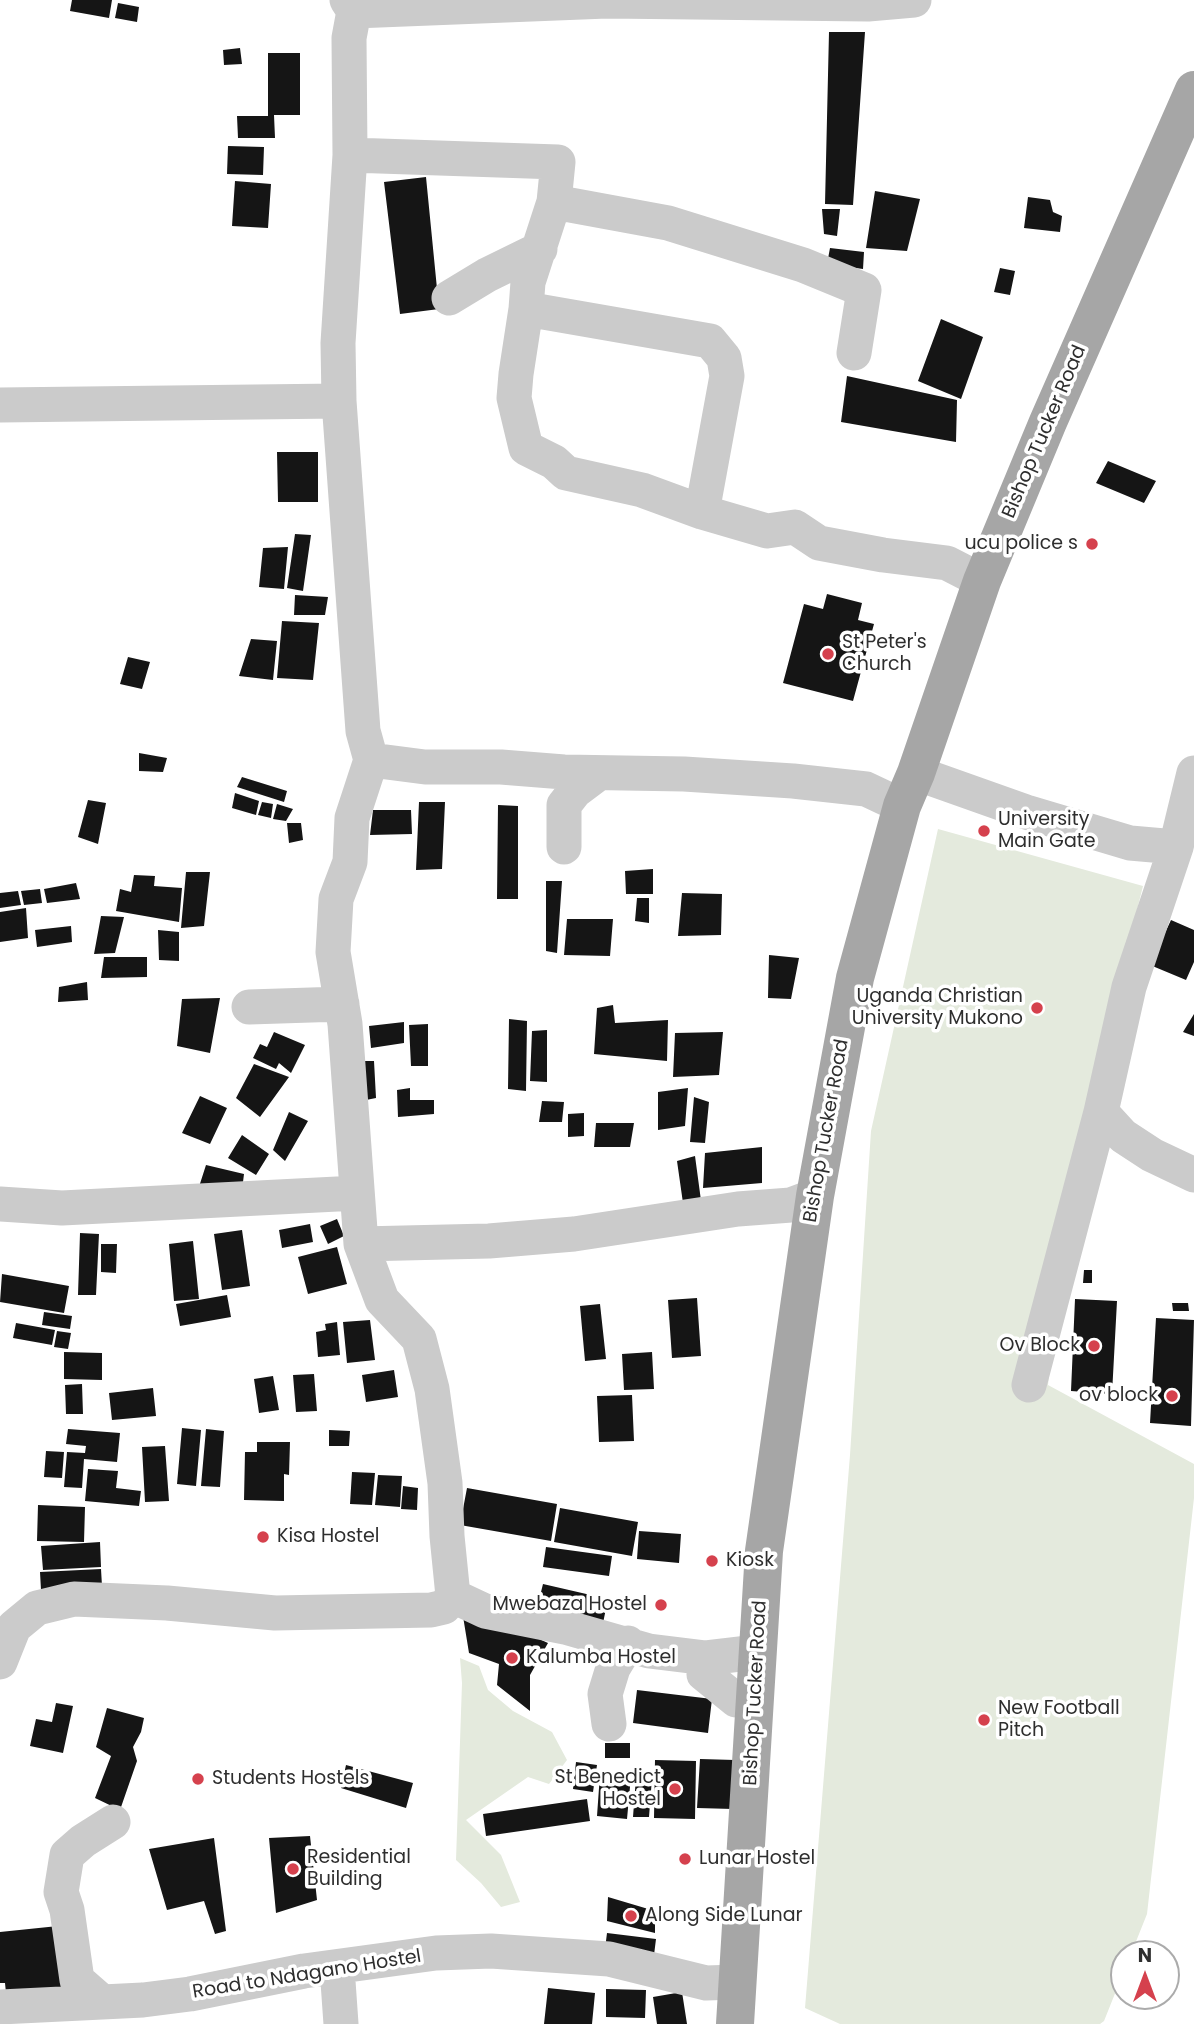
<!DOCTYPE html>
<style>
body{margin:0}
#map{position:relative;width:1194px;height:2024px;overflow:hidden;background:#fff;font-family:Poppins,sans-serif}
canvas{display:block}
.north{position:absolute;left:1110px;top:1940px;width:70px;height:70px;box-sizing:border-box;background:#fff;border:2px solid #ababab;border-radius:50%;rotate:0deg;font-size:19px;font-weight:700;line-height:28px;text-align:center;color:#2e2e2e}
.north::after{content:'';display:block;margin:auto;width:24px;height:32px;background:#d5414d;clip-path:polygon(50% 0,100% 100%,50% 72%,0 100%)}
</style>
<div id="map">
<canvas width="1194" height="2024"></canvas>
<div class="north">N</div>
</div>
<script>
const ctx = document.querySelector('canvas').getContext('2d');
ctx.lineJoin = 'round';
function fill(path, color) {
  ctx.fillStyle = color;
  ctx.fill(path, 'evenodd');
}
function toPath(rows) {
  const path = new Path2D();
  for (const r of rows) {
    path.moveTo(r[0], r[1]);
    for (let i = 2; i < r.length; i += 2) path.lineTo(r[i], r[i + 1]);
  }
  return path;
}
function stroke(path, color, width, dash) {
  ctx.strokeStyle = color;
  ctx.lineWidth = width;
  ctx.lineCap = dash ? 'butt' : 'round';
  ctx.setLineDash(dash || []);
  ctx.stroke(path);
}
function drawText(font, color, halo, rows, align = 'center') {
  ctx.font = font + ' Poppins,sans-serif';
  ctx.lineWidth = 7;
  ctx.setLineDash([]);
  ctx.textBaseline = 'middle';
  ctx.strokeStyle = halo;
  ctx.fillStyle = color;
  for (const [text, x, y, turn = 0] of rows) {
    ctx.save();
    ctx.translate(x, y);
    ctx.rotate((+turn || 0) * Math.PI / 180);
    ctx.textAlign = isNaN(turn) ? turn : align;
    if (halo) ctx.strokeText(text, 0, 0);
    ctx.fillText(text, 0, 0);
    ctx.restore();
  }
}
const green = toPath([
 [938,829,1143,886,1068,1185,1048,1385,1194,1464,1194,1498,1147,1914,1131,1954,1124,1954,1124,1971,1104,2021,1100,2024,840,2024,805,2008,850,1455,871,1131],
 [460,1658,479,1666,488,1690,513,1711,552,1732,567,1760,549,1784,528,1777,466,1820,501,1855,520,1902,501,1907,481,1883,456,1860,462,1683]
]);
const building = toPath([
 [72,0,112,0,109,18,70,11],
 [118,3,139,7,137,22,115,18],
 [829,32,865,32,853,205,825,204],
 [240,48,242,64,224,65,223,50],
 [268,53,300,53,300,115,274,115,275,138,238,138,237,116,268,116],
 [228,146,264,147,263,175,227,174],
 [426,177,439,309,400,314,384,182],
 [235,181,271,184,268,228,232,226],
 [875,191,920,199,907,251,866,248],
 [1028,197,1050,200,1053,212,1062,216,1060,232,1024,228],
 [822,209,840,209,837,236,824,234],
 [830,248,864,252,863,269,827,264],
 [1000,268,1015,271,1010,295,994,292],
 [941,319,983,337,961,399,918,381],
 [847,376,957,400,956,442,841,422],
 [277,452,318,452,318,502,278,502],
 [1108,461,1156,481,1144,503,1096,483],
 [295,534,311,535,303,591,287,588],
 [288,547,284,589,259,587,263,548],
 [827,594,862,603,858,620,874,624,853,701,783,683,804,604,823,609],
 [295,595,328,597,325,615,294,615],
 [282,621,319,623,313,680,277,678],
 [251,639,277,641,273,680,239,676],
 [128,657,150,662,142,689,120,684],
 [139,753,167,758,163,772,139,771],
 [242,777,287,791,284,802,237,787],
 [235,793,259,801,256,815,232,808],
 [88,800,106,803,98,844,78,837],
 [262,802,273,804,271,818,258,815],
 [419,802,445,802,442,869,416,870],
 [277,804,293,809,286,821,273,819],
 [498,805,518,806,518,899,497,899],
 [373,810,411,810,412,834,370,835],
 [287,823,301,823,303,840,289,843],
 [653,869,653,894,626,894,625,871],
 [186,872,210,872,204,926,181,928],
 [134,875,155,876,154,886,182,888,179,922,116,911,120,889,131,892],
 [546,881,562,881,557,953,546,951],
 [76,883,80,899,47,903,44,889],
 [40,889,42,903,24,905,21,891],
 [18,891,21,905,0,908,0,893],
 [682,893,722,894,721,935,678,936],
 [637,898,649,898,649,923,635,921],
 [26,908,28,938,0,942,0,912],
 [101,916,124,917,115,953,94,954],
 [567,919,613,919,610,956,564,955],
 [1171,920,1194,930,1194,962,1186,980,1150,965],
 [71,926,72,942,37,947,35,930],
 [158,930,179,932,179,961,159,960],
 [769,955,799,958,791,999,768,998],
 [104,957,147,957,147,977,101,978],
 [87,982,88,1000,58,1002,59,987],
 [220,998,210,1053,177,1046,182,999],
 [613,1005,615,1023,668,1020,667,1061,594,1054,597,1008],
 [1194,1014,1194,1036,1183,1032],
 [509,1019,527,1021,526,1091,508,1089],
 [404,1022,404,1043,371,1048,369,1026],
 [428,1024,428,1066,411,1066,409,1025],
 [547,1030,547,1082,530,1081,532,1031],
 [274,1032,305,1045,291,1073,279,1063,276,1069,253,1058,260,1044,267,1047],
 [723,1032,719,1075,673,1077,675,1033],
 [357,1061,374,1061,376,1098,361,1101],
 [254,1064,289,1077,260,1117,236,1098],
 [410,1088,410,1100,434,1100,434,1114,398,1117,397,1090],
 [688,1088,685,1126,658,1130,658,1092],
 [200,1096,227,1108,210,1144,182,1133],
 [694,1097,709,1102,705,1143,690,1142],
 [542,1101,564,1102,562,1122,539,1122],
 [289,1112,308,1121,285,1161,273,1150],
 [584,1113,584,1136,568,1137,568,1114],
 [596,1123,634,1123,630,1147,594,1147],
 [242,1135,269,1154,256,1175,228,1158],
 [762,1147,762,1183,703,1188,705,1153],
 [695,1156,702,1208,684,1210,677,1161],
 [206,1165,244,1174,241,1198,197,1193],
 [337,1219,344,1236,328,1244,320,1226],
 [310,1224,313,1242,282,1248,279,1230],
 [242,1230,250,1286,222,1290,214,1234],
 [80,1233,99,1234,96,1295,78,1295],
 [193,1241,199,1299,174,1301,169,1244],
 [101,1244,117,1244,116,1273,101,1272],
 [337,1247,347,1284,308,1294,298,1257],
 [1084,1270,1092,1270,1092,1283,1083,1283],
 [2,1274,69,1286,64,1313,0,1302],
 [227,1295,231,1317,180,1326,176,1304],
 [697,1298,701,1356,672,1358,668,1300],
 [1075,1299,1117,1301,1112,1394,1071,1391],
 [1172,1303,1188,1303,1189,1311,1173,1311],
 [600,1304,606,1359,585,1361,580,1306],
 [44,1312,72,1316,70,1329,42,1325],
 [1156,1318,1194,1320,1191,1426,1150,1423],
 [370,1320,375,1360,347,1363,343,1322],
 [337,1322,340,1355,318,1357,316,1332,326,1330,325,1324],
 [16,1323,55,1330,52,1345,13,1338],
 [57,1331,71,1333,68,1349,54,1347],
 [64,1352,102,1353,102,1380,64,1379],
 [652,1352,654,1389,624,1390,622,1354],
 [394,1370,398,1397,366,1402,362,1375],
 [314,1374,317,1411,296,1412,293,1375],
 [273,1376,279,1410,259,1413,254,1379],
 [82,1384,83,1414,66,1414,65,1385],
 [153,1388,156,1416,112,1420,109,1393],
 [632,1395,634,1441,599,1442,597,1396],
 [182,1428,201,1430,196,1486,177,1484],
 [68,1429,120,1433,117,1462,84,1459,82,1488,64,1487,67,1452,85,1453,86,1446,66,1444],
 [206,1429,224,1431,220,1487,201,1486],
 [329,1430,350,1431,349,1446,329,1446],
 [257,1442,290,1442,289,1475,284,1474,284,1501,244,1500,245,1452,257,1452],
 [165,1446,169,1501,145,1502,142,1447],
 [46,1451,64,1452,62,1478,44,1477],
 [88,1469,118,1471,116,1488,141,1491,139,1506,85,1501],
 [352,1472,375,1473,372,1505,350,1504],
 [378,1475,402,1476,400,1507,375,1505],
 [403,1486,418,1488,417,1510,401,1509],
 [467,1488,557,1504,551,1541,460,1525],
 [38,1505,85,1507,84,1542,37,1541],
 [560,1508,638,1522,632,1556,554,1542],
 [639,1531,681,1534,679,1563,637,1559],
 [100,1542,101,1567,43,1570,41,1546],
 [546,1547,612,1556,609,1576,543,1567],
 [101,1569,102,1586,41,1590,40,1572],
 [543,1584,608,1599,603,1623,537,1608],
 [461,1604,548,1643,530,1675,530,1711,497,1685,499,1664,469,1653],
 [637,1690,712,1699,708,1733,633,1723],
 [56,1703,73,1706,63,1753,30,1746,36,1719,52,1722],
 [107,1708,144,1718,141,1732,133,1747,137,1761,120,1810,95,1798,111,1756,96,1747],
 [605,1743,630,1743,630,1758,605,1758],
 [700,1759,735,1760,733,1809,697,1808],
 [655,1760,696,1761,695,1819,654,1818],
 [576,1762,597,1765,593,1792,573,1789],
 [346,1765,413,1783,406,1808,341,1788],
 [600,1774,631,1776,627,1819,597,1816],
 [636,1777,652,1778,649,1817,633,1817],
 [587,1799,590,1821,486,1836,483,1814],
 [310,1836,317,1900,276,1913,269,1838],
 [214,1838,226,1931,215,1934,204,1901,167,1910,149,1849],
 [608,1897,655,1911,655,1933,607,1921],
 [58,1926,69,1987,6,1993,5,1983,0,1983,0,1932],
 [607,1933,656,1939,654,1955,605,1949],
 [548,1988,595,1993,592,2024,544,2024],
 [606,1989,646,1990,645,2018,606,2017],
 [682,1992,687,2024,657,2024,653,1997]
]);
const minor = toPath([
 [347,0,354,11,607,1,868,4,914,0],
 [354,11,349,38,350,155,338,343,339,401,363,731,371,760],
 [350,155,558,162,554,202,528,282,526,309,516,374,514,398,526,448,554,462,566,473,642,490,702,512,767,531,795,527,819,543,883,555,947,563,982,581],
 [554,202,668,223,803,265,864,290,854,353],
 [449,298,487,275,540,249],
 [526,309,710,341,724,358,727,376,702,512],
 [0,405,339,401],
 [916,773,1026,812,1130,843,1176,847],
 [1194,773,1176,847,1129,987,1101,1112,1123,1136,1152,1155,1194,1175],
 [564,847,564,805,575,791,599,773],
 [249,1007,342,1004],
 [0,1204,62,1208,357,1193],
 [361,1244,489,1241,574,1234,738,1209,791,1205,815,1196],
 [1029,1385,1101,1112],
 [757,1652,706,1658,649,1651,565,1627,485,1611,453,1596,447,1536,445,1483,432,1389,419,1339,382,1300,361,1244,345,1024,333,952,336,899,350,862,352,818,371,760,425,767,501,767,564,772,684,774,793,781,866,789,902,806],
 [706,1658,704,1674,736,1700],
 [0,1662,14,1627,37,1608,74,1599,167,1603,275,1613,431,1610,444,1607,453,1596],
 [609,1724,605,1694,613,1668,628,1643],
 [337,1967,341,2024],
 [101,2001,77,1980,67,1910,61,1892,67,1855,83,1841,113,1822],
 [0,2007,143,2000,190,1994,304,1971,436,1953,491,1951,609,1959,706,1983,737,1982]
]);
const major = toPath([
 [735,2024,764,1551,815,1196,855,978,902,806,916,773,982,581,1048,422,1194,90]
]);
const markers = [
 [1092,544,7,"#d5414d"],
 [828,654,7,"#d5414d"],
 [984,831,7,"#d5414d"],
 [1037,1008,7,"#d5414d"],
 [1094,1346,7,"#d5414d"],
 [1172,1396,7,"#d5414d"],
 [263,1537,7,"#d5414d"],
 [712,1561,7,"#d5414d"],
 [661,1605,7,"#d5414d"],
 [512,1658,7,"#d5414d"],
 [984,1720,7,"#d5414d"],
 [198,1779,7,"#d5414d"],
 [675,1789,7,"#d5414d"],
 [685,1859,7,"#d5414d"],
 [293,1869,7,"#d5414d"],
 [631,1916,7,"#d5414d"]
];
const streetNames = [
 ["Bishop Tucker Road",1045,432,-67],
 ["Bishop Tucker Road",827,1131,-80],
 ["Bishop Tucker Road",756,1693,-87],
 ["Road to Ndagano Hostel",307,1975,-9]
];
const poiNames = [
 ["ucu police s",1078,544,"right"],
 ["St Peter's",842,643],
 ["Church",842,665],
 ["University",998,820],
 ["Main Gate",998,842],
 ["Uganda Christian",1023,997,"right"],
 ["University Mukono",1023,1019,"right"],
 ["Ov Block",1080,1346,"right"],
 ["ov block",1158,1396,"right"],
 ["Kisa Hostel",277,1537],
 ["Kiosk",726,1561],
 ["Mwebaza Hostel",647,1605,"right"],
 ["Kalumba Hostel",526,1658],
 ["New Football",998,1709],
 ["Pitch",998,1731],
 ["St Benedict",661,1778,"right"],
 ["Hostel",661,1800,"right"],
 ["Students Hostels",212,1779],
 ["Residential",307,1858],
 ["Building",307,1880],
 ["Lunar Hostel",699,1859],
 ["Along Side Lunar",645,1916]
];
fill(green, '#e4eadd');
fill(building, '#151515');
stroke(minor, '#cbcbcb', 35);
stroke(major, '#a6a6a6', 38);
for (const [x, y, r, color] of markers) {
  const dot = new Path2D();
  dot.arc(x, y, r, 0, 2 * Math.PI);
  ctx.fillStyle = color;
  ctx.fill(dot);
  stroke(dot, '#fff', 2.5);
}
drawText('19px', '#2e2e2e', '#fff', streetNames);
drawText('19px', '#2e2e2e', '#fff', poiNames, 'left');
</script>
